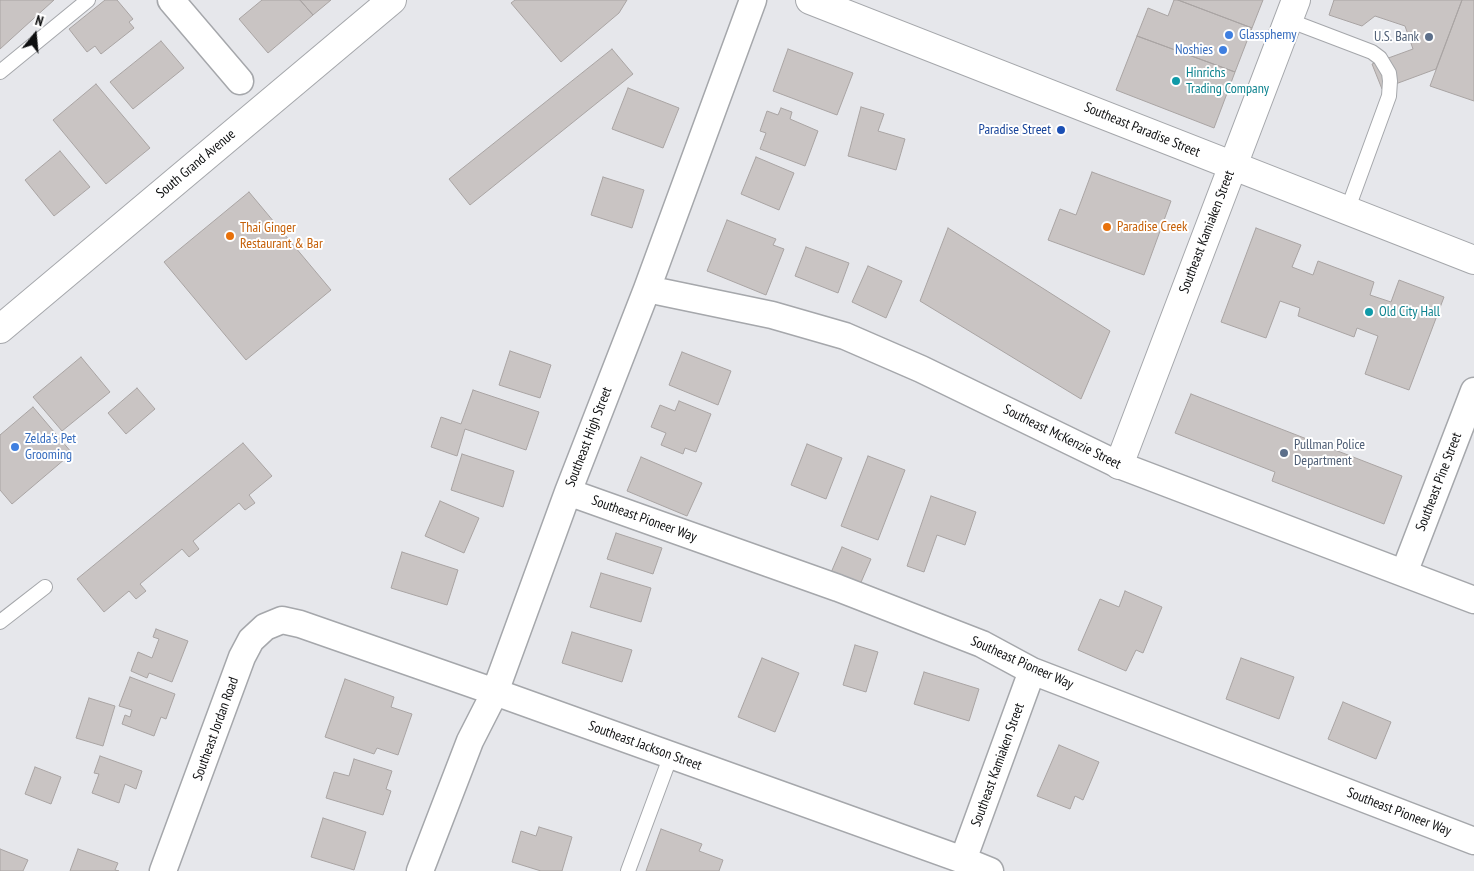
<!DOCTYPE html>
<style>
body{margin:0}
#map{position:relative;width:1474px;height:871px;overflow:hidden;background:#e6e7eb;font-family:"PT Sans Narrow",sans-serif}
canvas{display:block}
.north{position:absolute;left:10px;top:10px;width:50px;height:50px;-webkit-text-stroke:4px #fff;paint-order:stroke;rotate:17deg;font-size:14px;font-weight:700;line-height:20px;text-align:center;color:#0e0f10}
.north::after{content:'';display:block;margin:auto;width:18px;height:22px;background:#0e0f10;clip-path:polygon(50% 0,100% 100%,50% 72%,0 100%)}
</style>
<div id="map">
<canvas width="1474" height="871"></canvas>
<div class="north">N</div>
</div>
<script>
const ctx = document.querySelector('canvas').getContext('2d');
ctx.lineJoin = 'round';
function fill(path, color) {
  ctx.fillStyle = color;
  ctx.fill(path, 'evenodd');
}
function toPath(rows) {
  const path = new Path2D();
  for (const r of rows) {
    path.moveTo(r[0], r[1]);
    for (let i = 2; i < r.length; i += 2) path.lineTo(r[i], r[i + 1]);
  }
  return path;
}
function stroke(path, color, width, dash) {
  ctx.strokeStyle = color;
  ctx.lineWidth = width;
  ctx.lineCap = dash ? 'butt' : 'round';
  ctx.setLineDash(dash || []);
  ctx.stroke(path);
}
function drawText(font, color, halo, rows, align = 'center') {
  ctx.font = font + ' "PT Sans Narrow",sans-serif';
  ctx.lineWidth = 4;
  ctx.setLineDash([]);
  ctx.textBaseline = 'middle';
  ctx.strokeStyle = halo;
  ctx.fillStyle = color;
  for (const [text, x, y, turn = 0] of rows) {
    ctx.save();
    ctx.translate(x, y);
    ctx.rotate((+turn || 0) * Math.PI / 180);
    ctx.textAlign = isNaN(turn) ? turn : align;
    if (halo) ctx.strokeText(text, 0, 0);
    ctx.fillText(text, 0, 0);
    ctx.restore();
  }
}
const building = toPath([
 [0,0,54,0,0,49,0,0],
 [105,0,117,0,133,19,129,22,134,28,101,54,95,46,87,52,69,29,105,0],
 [262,0,300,0,313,15,268,53,239,19,262,0],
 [300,0,331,0,313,15,300,0],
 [515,0,627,0,619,13,561,62,511,3,515,0],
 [1174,0,1178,0,1252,28,1235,72,1137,36,1148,8,1168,16,1174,0],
 [1178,0,1263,0,1252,28,1178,0],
 [1334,0,1462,0,1436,69,1382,89,1372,64,1413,49,1405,26,1375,16,1362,26,1329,15,1334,0],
 [1462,0,1474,0,1474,101,1430,86,1462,0],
 [1137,36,1235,72,1214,128,1116,90,1137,36],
 [161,41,184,68,133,109,110,82,161,41],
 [612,49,633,74,470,205,449,179,612,49],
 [788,49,853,73,837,115,773,91,788,49],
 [96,84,150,148,106,184,53,120,96,84],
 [628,88,679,108,663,148,612,129,628,88],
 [861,107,884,114,878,131,905,139,896,170,848,156,861,107],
 [781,108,792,112,790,119,818,131,805,166,760,149,766,133,760,131,767,111,778,115,781,108],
 [60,151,90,187,54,216,25,180,60,151],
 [756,157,794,173,779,210,741,194,756,157],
 [1092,172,1171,201,1144,275,1048,240,1060,209,1076,215,1092,172],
 [603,177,644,190,632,228,591,215,603,177],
 [249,192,331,290,246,360,164,262,249,192],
 [727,220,776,239,773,245,784,249,766,295,707,271,727,220],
 [948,228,1110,331,1081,399,920,301,948,228],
 [1256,228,1301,245,1292,267,1313,275,1318,261,1374,282,1370,295,1391,302,1399,280,1444,297,1409,390,1365,374,1378,336,1357,328,1354,337,1298,316,1300,308,1280,301,1266,338,1221,322,1256,228],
 [806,247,849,263,838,293,795,276,806,247],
 [868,266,902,281,886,318,852,302,868,266],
 [510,351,551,365,540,398,499,385,510,351],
 [682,352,731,371,718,405,669,385,682,352],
 [81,357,110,392,62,431,33,397,81,357],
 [137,388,155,409,126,434,108,413,137,388],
 [473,390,539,412,526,450,465,429,457,456,431,447,441,417,461,424,473,390],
 [1191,394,1402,476,1384,524,1272,481,1275,472,1175,433,1191,394],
 [679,401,711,414,696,452,685,448,683,454,661,445,666,433,651,427,660,405,675,411,679,401],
 [33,407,72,453,12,504,0,490,0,435,33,407],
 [243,443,272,476,249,495,255,503,245,510,239,503,193,541,199,549,189,557,182,549,140,584,146,591,136,599,129,591,104,612,77,579,243,443],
 [807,444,842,458,826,499,791,485,807,444],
 [462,454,514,471,503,507,451,490,462,454],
 [868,456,905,470,878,540,841,526,868,456],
 [641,457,702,483,687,516,627,491,641,457],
 [931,496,976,512,965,545,937,535,924,572,907,566,931,496],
 [440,501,479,518,464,553,425,536,440,501],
 [616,533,662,548,653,574,607,559,616,533],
 [842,547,871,559,859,587,830,575,842,547],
 [402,552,458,570,447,605,391,588,402,552],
 [601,573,651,588,641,622,590,607,601,573],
 [1125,591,1162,607,1143,653,1136,650,1126,671,1078,650,1100,599,1119,607,1125,591],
 [156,629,188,641,172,682,149,673,147,678,131,671,138,652,152,658,159,639,153,637,156,629],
 [572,632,632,650,622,682,562,663,572,632],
 [855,645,878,652,866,692,843,685,855,645],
 [762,658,799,673,775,732,738,717,762,658],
 [1241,658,1294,677,1279,719,1226,699,1241,658],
 [924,672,979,689,969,721,914,704,924,672],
 [130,677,175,694,166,719,161,717,154,736,122,724,125,715,130,717,132,710,119,706,130,677],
 [345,679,394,697,391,707,412,714,398,755,377,748,374,754,325,737,345,679],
 [89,698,115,706,103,746,76,738,89,698],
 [1343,702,1391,722,1376,759,1328,739,1343,702],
 [1059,745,1099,762,1083,800,1075,796,1070,809,1037,796,1059,745],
 [100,756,142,771,136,789,125,784,119,803,92,793,99,774,94,773,100,756],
 [354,759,392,771,386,789,391,791,383,815,326,798,334,772,349,776,354,759],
 [35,767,61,777,51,804,25,794,35,767],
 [323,818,366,832,354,870,311,857,323,818],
 [539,827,572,837,562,871,541,871,512,862,521,831,536,836,539,827],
 [661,829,702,844,699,851,723,860,719,871,646,871,661,829],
 [0,849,28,860,23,871,0,871,0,849],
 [78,849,118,863,115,870,119,871,70,871,78,849]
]);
const service = toPath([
 [1288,20,1372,52,1380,58,1389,73,1390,81,1389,96,1347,211],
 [0,72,88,0],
 [0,622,45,587],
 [628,871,671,755]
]);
const minor = toPath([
 [171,0,240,81],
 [647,289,772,315,845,336,921,369,1119,465,1474,600],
 [568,492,838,588,982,644,1032,671,1474,841],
 [1404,573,1474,391],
 [963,860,1032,671],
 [163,871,242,657,251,640,265,627,282,620,300,624,495,692,963,860,990,871],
 [420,871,470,741,495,692,568,492,647,289,753,0]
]);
const tertiary = toPath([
 [1119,465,1296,0]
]);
const primary = toPath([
 [810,0,1474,260],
 [0,329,392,0]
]);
const markers = [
 [1229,35,5,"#3f7fe0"],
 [1429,37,5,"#5c6f8a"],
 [1223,50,5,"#3f7fe0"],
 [1176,81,5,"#0f9aa8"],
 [1061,130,5,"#1a4fb4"],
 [1107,227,5,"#e8710a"],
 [230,236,5,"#e8710a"],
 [1369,312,5,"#0f9aa8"],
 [15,447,5,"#3f7fe0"],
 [1284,453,5,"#5c6f8a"]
];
const shopNames = [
 ["Glassphemy",1239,35],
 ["Noshies",1213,50,"right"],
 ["Zelda's Pet",25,439],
 ["Grooming",25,455]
];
const serviceNames = [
 ["U.S. Bank",1419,37],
 ["Pullman Police",1294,445,"left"],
 ["Department",1294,461,"left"]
];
const cultureNames = [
 ["Hinrichs",1186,73],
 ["Trading Company",1186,89],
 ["Old City Hall",1379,312]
];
const transitNames = [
 ["Paradise Street",1051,130]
];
const streetNames = [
 ["Southeast Paradise Street",1142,130,22],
 ["South Grand Avenue",196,164,-40],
 ["Southeast Kamiaken Street",1207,232,-69],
 ["Southeast High Street",589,437,-69],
 ["Southeast McKenzie Street",1062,437,26],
 ["Southeast Pine Street",1439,482,-69],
 ["Southeast Pioneer Way",644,519,20],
 ["Southeast Pioneer Way",1022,663,24],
 ["Southeast Jordan Road",216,729,-70],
 ["Southeast Jackson Street",645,746,20],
 ["Southeast Kamiaken Street",998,765,-70],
 ["Southeast Pioneer Way",1399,812,21]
];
const foodNames = [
 ["Paradise Creek",1117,227],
 ["Thai Ginger",240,228],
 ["Restaurant & Bar",240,244]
];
fill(building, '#c9c4c3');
stroke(building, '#a9a4a3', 1);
stroke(service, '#a5a7ab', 16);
stroke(minor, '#a5a7ab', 29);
stroke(tertiary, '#a5a7ab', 30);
stroke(primary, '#a5a7ab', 30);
stroke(service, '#fff', 14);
stroke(minor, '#fff', 26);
stroke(tertiary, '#fff', 28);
stroke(primary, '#fff', 28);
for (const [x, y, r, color] of markers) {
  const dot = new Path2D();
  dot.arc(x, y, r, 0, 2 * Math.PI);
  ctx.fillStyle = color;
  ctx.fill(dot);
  stroke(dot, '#fff', 2);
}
drawText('14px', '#366cbe', '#fff', shopNames, 'left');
drawText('14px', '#4e5e75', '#fff', serviceNames, 'right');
drawText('14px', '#0d838f', '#fff', cultureNames, 'left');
drawText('14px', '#164399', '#fff', transitNames, 'right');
drawText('14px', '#0e0f10', '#fff', streetNames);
drawText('14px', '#c56008', '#fff', foodNames, 'left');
</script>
